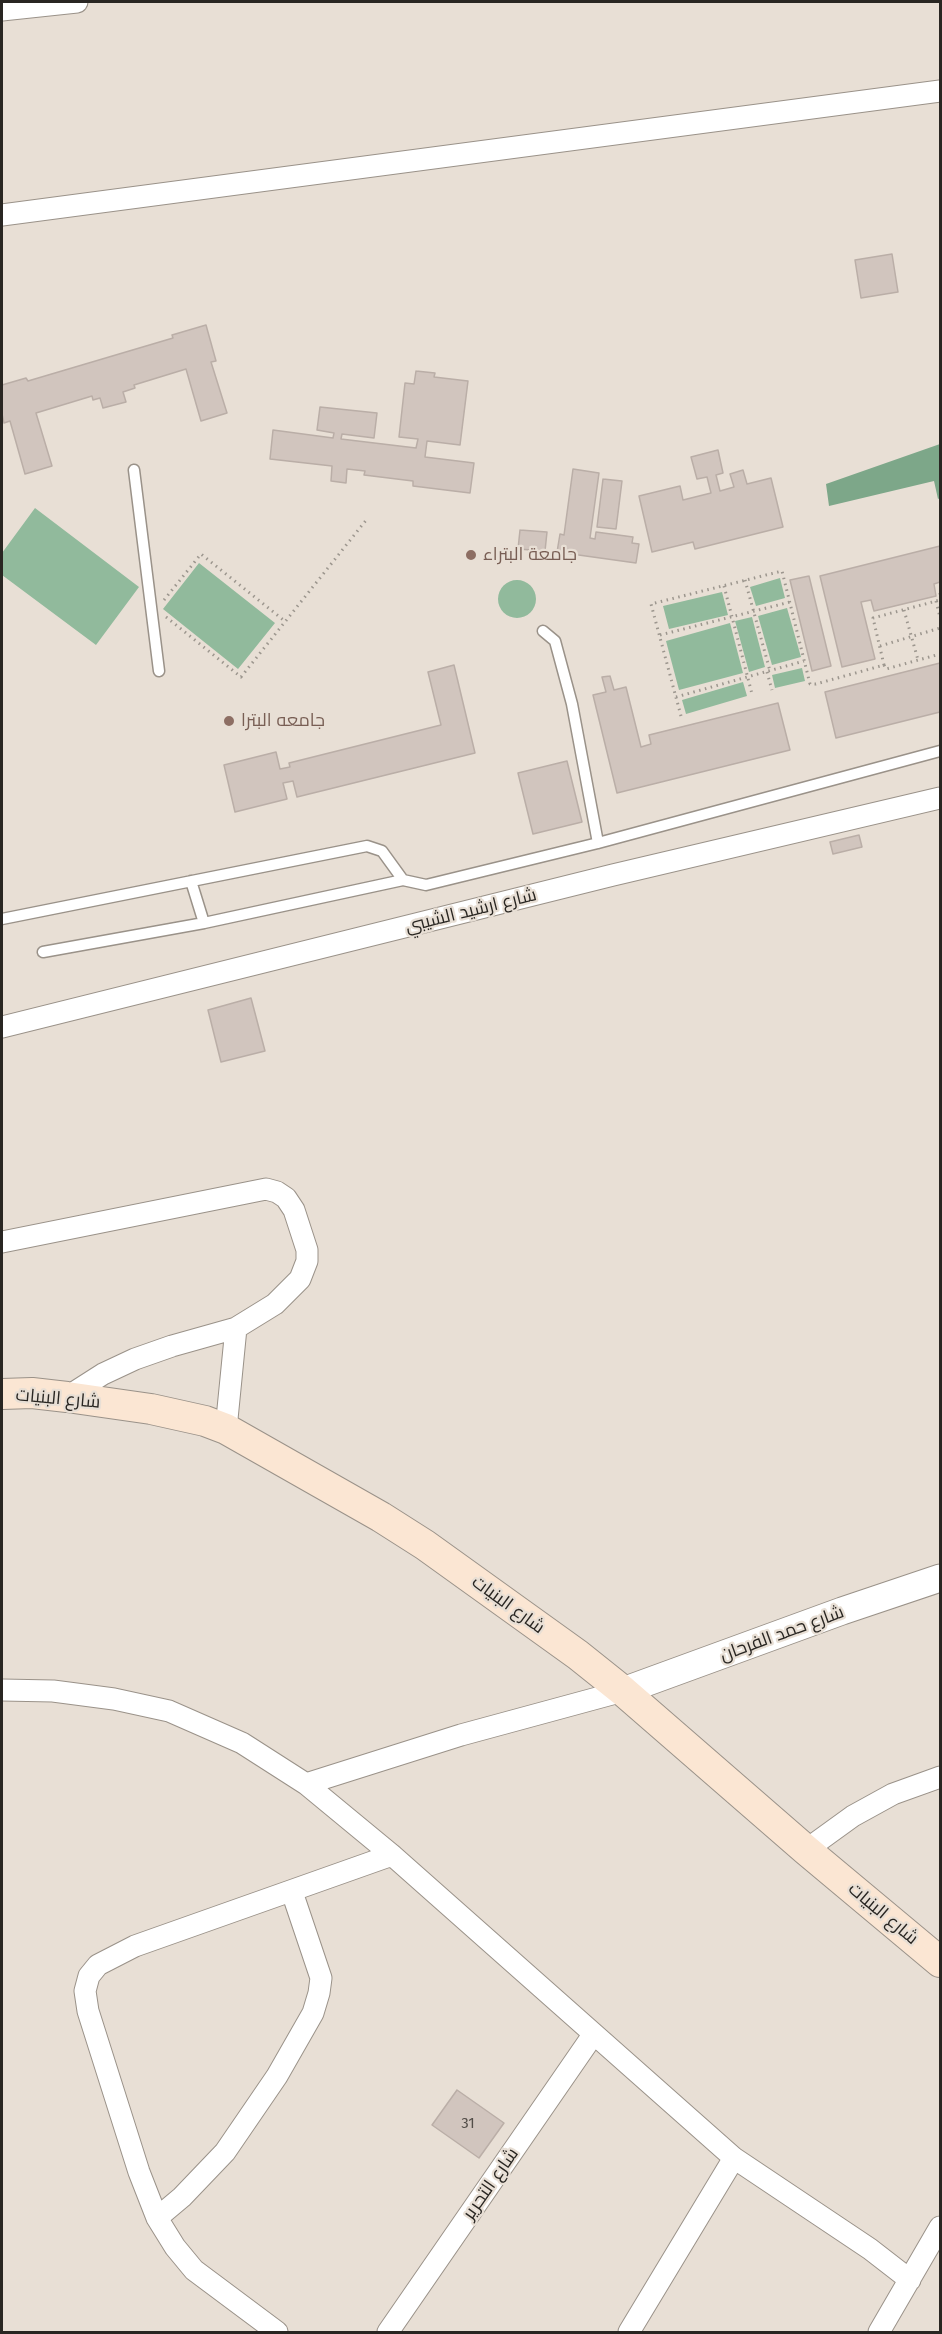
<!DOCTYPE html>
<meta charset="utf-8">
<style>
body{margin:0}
#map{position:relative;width:942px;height:2334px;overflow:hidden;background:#e8dfd5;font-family:"Fira Sans",sans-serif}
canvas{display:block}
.frame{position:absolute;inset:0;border:3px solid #292622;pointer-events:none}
</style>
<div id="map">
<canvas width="942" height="2334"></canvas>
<div class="frame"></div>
</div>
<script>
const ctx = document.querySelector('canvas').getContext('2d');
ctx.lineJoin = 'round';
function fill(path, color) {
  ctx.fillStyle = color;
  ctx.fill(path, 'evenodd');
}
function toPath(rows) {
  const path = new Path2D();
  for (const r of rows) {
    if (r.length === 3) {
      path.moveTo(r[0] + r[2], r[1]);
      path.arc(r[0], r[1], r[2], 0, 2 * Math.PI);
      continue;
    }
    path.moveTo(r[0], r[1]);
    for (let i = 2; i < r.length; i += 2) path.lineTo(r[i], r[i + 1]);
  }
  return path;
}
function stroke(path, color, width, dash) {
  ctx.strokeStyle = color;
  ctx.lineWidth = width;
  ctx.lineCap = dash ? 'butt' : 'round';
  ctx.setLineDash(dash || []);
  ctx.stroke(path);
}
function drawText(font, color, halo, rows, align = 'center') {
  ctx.font = font + ' "Fira Sans",Cairo,sans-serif';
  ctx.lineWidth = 4.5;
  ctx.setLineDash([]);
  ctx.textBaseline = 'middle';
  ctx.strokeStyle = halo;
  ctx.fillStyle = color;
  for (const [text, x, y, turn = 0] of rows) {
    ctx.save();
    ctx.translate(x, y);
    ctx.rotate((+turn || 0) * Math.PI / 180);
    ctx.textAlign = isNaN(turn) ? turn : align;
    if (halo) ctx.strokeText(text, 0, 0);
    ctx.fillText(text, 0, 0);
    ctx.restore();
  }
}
const green = toPath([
 [35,508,139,587,96,645,2,575,2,553],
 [199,563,275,623,238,669,163,609],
 [780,578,785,598,756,606,750,587],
 [517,599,19],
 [722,592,728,615,669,629,663,606],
 [787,608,801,657,772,665,758,616],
 [752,617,765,667,749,672,735,621],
 [730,623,743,673,679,690,666,641],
 [802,668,805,681,775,688,772,675],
 [743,682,747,696,686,714,682,700]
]);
const forest = toPath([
 [940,444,940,498,938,499,934,481,829,506,826,484]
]);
const building = toPath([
 [892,254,898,292,861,298,855,260,892,254],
 [206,325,216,361,211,362,227,413,201,421,186,369,134,385,135,388,123,392,126,402,103,408,100,398,93,400,92,396,36,413,52,466,25,474,10,421,4,423,2,414,2,385,26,378,28,381,173,338,172,335,206,325],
 [416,371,435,373,434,377,468,381,460,445,427,441,425,457,474,463,470,493,413,486,413,481,364,475,365,471,347,469,346,483,331,481,332,466,270,459,273,430,333,438,334,433,317,430,320,407,377,413,374,438,342,434,341,439,416,448,418,439,399,437,405,383,414,384,416,371],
 [718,450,723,473,716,475,720,491,734,487,730,474,743,470,747,484,771,478,783,527,695,549,693,542,652,552,639,496,680,486,683,500,711,493,707,477,697,479,691,457,718,450],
 [573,469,599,473,590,538,595,539,596,532,633,537,632,543,639,544,636,563,557,552,560,534,564,535,573,469],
 [603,479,622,481,616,529,597,527,603,479],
 [520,530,547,532,545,551,518,549,520,530],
 [940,546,940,582,934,584,936,596,874,611,871,600,861,602,875,659,842,667,820,576,940,546],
 [809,576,831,666,812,671,790,580,809,576],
 [940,663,940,712,836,738,825,692,940,663],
 [454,665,475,753,297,797,293,781,283,783,287,799,235,812,224,765,276,752,280,769,290,767,289,763,441,725,428,672,454,665],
 [610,676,614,690,626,687,641,747,651,744,649,735,778,703,790,750,617,793,593,695,606,692,602,677,610,676],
 [567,761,582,822,533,834,518,773,567,761],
 [859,835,862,847,833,854,830,842,859,835],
 [251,998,265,1051,221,1062,208,1010,251,998],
 [457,2090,504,2123,479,2158,432,2125,457,2090]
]);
const path = toPath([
 [745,580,770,671],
 [724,586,752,694],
 [940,593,940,595],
 [164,600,201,554,286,622],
 [936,601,940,617],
 [904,610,918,660],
 [166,617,241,677,367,519],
 [660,635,790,602],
 [880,646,940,628],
 [884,665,886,669,940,654],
 [767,672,772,690],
 [676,697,804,661],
 [681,716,651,604,782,571,810,684,816,684,884,665,873,618,940,600]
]);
const service = toPath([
 [134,470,159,671],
 [543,631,555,641,572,704,598,843],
 [191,881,204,923],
 [2,919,367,846,382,851,403,880,426,885,598,843,940,751],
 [43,952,204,923,403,880]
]);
const minor = toPath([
 [2,10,77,2],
 [2,215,940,91],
 [2,1027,613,875,940,798],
 [2,1242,266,1189,277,1192,286,1198,294,1210,307,1250,307,1261,300,1279,275,1304,236,1328,172,1346,135,1359,103,1374,67,1397],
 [226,1429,236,1328],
 [2,1690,53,1691,114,1699,169,1711,242,1743,306,1784,392,1855,734,2158,870,2249,910,2280],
 [306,1784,461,1735,623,1691],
 [806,1850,853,1816,893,1794,940,1777],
 [157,2218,182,2197,225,2152,277,2076,313,2013,319,1993,321,1978,292,1892],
 [277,2332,194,2270,175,2247,157,2218,139,2172,88,2011,85,1991,89,1976,98,1965,135,1946,392,1855],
 [388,2332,593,2035],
 [629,2332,734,2158],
 [879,2332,940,2227]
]);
const tertiary = toPath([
 [623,1691,842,1611,940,1578]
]);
const secondary = toPath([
 [2,1394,32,1393,67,1397,151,1409,205,1421,226,1429,381,1517,425,1545,578,1655,623,1691,806,1850,940,1962]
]);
const markers = [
 [471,555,6,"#8d6e63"],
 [229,721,6,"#8d6e63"]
];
const numberNames = [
 ["31",468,2124]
];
const educationNames = [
 ["جامعة البتراء",483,555],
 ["جامعه البترا",241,721]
];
const streetNames = [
 ["شارع ارشيد الشيبي",471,911,-14],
 ["شارع البنيات",58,1399,5],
 ["شارع البنيات",508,1605,36],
 ["شارع حمد الفرحان",782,1634,-20],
 ["شارع البنيات",883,1914,40],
 ["شارع التحرير",491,2184,-55]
];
fill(green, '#91ba9c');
fill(forest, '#7da789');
fill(building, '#d1c5be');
stroke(building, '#baaea7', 1.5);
stroke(service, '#9a9289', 13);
stroke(minor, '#9a9289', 23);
stroke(tertiary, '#9a9289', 29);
stroke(secondary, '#9a9289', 32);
stroke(path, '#9c968e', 3, [1.5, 4.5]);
stroke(service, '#fff', 10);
stroke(minor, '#fff', 21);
stroke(tertiary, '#fff', 27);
stroke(secondary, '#fbe6d3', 30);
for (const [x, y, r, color] of markers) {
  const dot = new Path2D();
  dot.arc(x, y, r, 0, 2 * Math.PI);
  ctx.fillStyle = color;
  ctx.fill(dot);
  stroke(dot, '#e8dfd5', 2);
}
drawText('15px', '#534e49', null, numberNames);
drawText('18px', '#785e54', '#e8dfd5', educationNames, 'left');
drawText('18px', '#292622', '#e8dfd5', streetNames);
</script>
